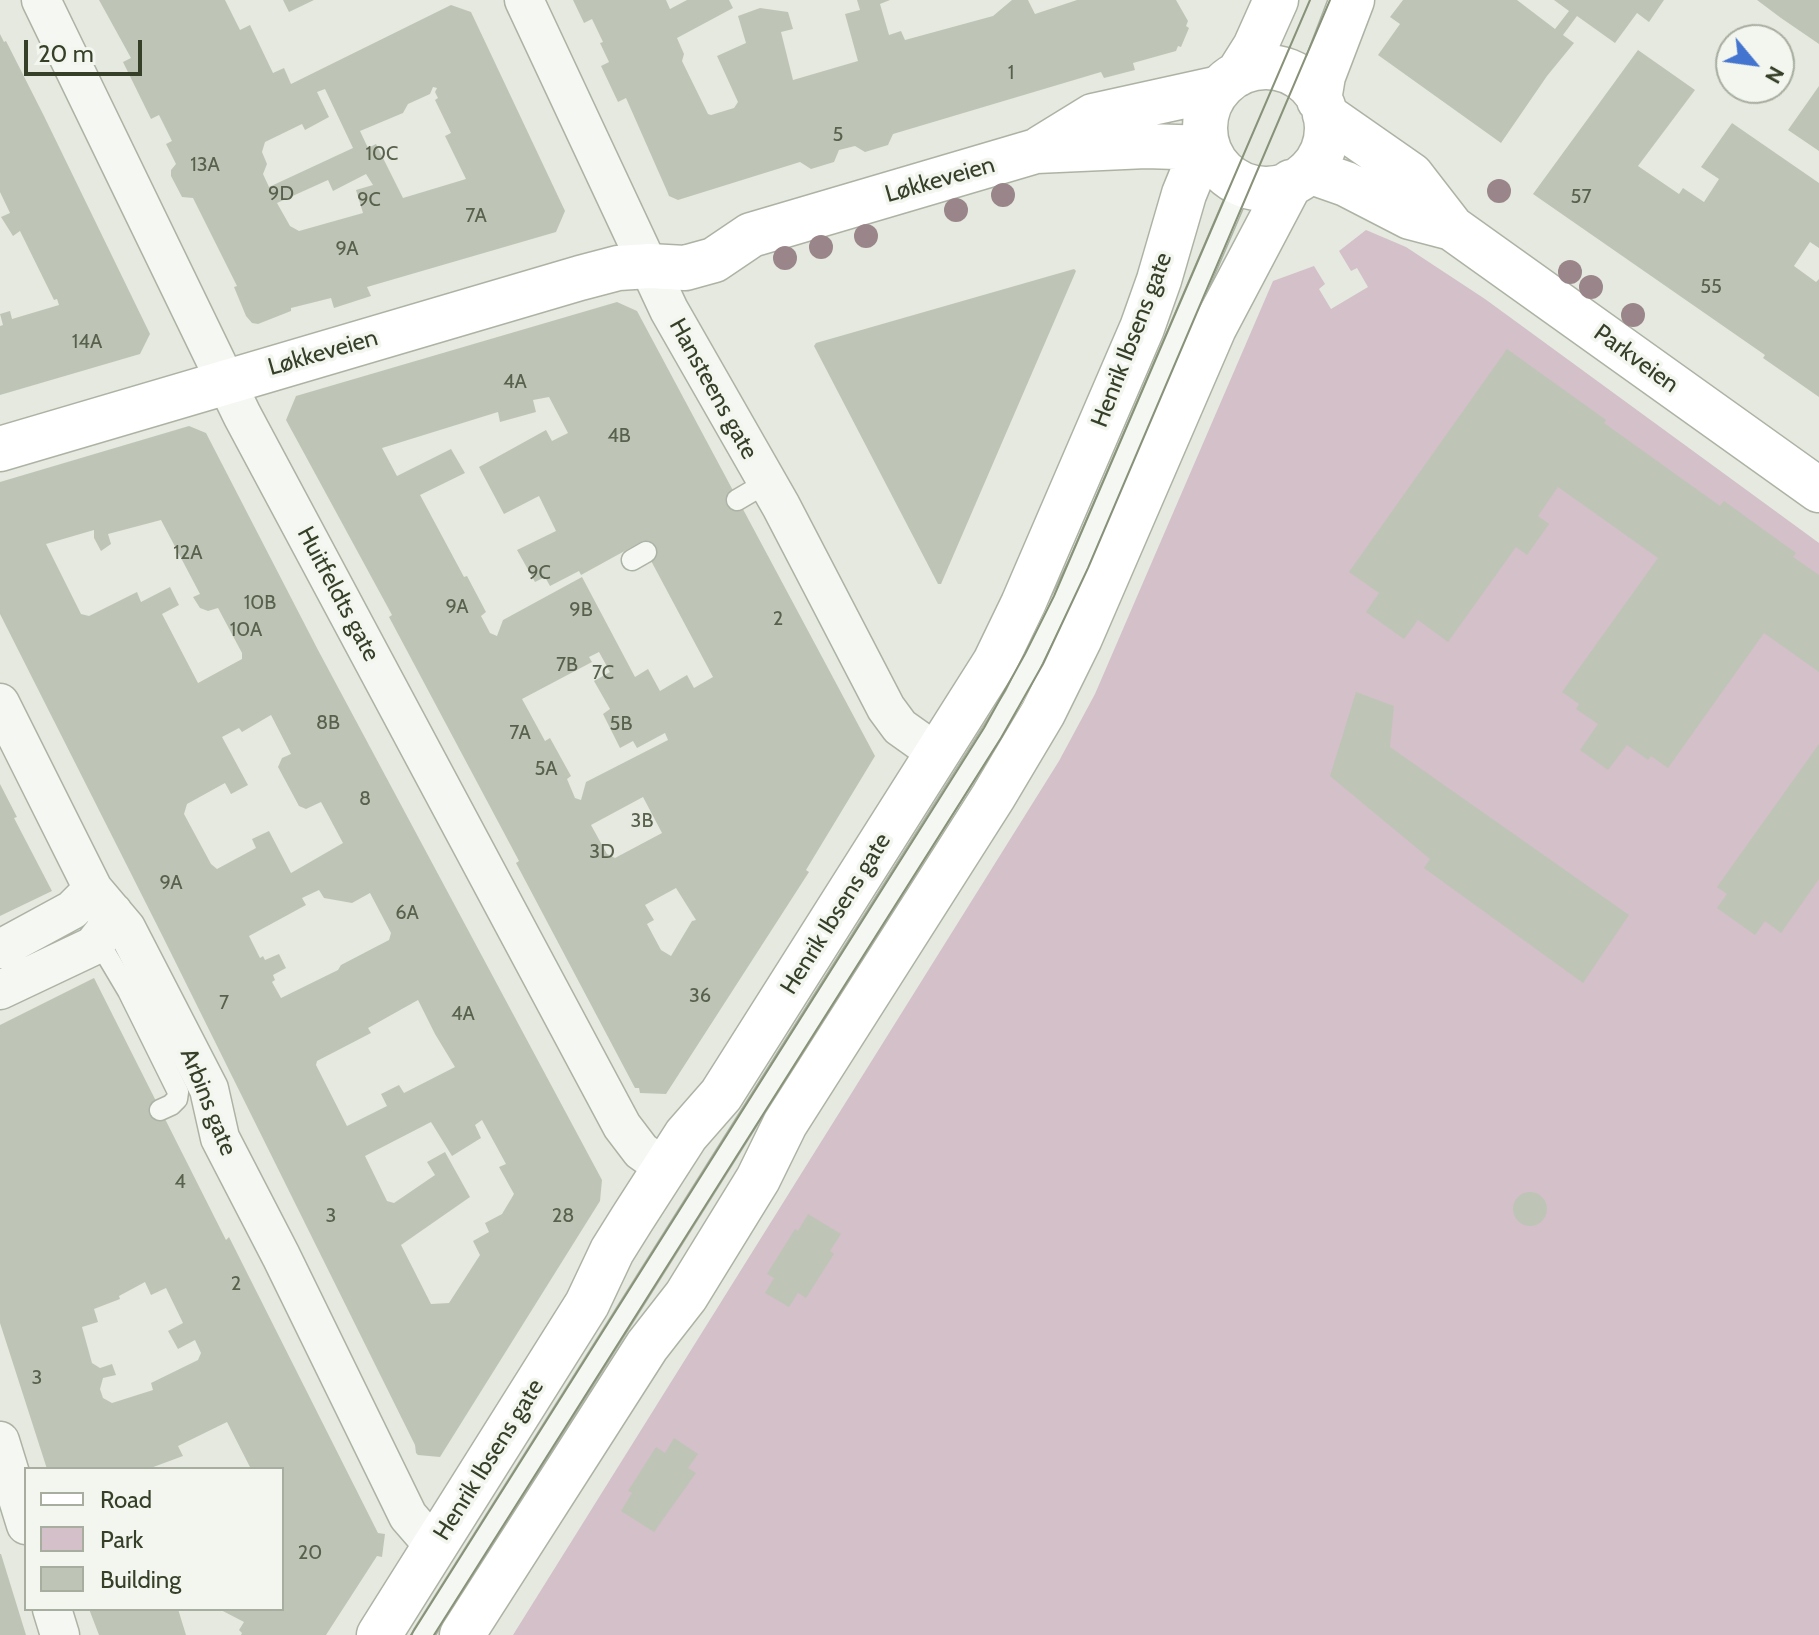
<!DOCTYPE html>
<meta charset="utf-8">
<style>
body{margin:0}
#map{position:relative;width:1819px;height:1635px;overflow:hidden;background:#e5e9df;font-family:Cabin,sans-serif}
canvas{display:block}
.legend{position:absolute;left:24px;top:1467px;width:260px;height:144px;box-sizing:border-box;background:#f3f6ef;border:2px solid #a7ad9f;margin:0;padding:10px 14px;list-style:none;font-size:24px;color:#364028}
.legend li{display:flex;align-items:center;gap:16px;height:40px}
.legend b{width:40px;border:2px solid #a7ad9f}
.north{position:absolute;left:1715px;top:24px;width:80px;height:80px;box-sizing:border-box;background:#f3f6ef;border:2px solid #a7ad9f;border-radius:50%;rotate:119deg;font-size:22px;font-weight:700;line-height:32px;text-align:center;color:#364028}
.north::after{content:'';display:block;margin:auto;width:28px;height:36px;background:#4374cf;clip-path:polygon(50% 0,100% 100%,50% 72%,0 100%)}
.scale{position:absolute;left:24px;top:40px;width:118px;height:36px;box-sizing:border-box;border:4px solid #364028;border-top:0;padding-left:10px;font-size:24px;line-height:28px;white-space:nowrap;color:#364028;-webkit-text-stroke:6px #f3f6ef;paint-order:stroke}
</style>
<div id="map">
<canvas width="1819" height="1635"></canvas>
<ul class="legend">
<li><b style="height:10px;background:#fff"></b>Road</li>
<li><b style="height:22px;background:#d3c0c9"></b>Park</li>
<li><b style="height:22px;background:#bfc5b6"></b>Building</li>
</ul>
<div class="north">N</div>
<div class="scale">20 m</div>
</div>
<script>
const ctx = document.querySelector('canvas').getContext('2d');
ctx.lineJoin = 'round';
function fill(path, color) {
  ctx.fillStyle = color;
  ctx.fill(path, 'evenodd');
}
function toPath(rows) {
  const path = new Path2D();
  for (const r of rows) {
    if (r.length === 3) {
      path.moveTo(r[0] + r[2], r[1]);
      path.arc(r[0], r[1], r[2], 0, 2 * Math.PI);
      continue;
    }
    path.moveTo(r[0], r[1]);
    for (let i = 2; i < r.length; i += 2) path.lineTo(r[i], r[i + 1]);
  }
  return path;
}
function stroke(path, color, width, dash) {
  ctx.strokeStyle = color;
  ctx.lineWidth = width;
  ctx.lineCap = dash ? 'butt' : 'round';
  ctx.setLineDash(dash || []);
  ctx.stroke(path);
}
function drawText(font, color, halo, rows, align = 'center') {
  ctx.font = font + ' Cabin,sans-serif';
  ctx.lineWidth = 7;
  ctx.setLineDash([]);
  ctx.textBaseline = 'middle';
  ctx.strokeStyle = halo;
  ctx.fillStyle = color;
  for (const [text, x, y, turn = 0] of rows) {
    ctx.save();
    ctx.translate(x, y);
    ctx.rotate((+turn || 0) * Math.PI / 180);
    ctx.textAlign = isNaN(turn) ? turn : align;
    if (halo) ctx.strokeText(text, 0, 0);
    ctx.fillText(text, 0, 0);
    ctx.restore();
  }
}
const green = toPath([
 [1366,230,1406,247,1485,299,1819,543,1819,1635,513,1635,1059,761,1095,694,1273,281,1314,266,1325,284,1319,289,1331,309,1368,287,1357,268,1351,271,1339,251]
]);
const building = toPath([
 [99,0,225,0,240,30,250,25,273,73,284,68,291,84,451,5,471,12,565,211,556,232,367,287,371,296,334,308,331,298,291,308,291,311,258,324,252,323,246,316,234,287,237,286,193,198,182,197,171,176,171,170,176,164,166,144,172,141,159,115,151,119,123,62,131,58],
 [433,87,437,88,435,92,438,98,435,100,451,133,445,136,466,179,403,198,376,144,368,148,360,131,403,113,408,104,430,94],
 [325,89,353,148,269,187,263,174,267,164,262,152,265,142,302,124,305,130,329,117,317,92],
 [366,174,373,185,356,190,363,213,299,231,290,226,277,203,328,180,333,191],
 [283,0,314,0,289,12],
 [573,0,666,0,670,9,687,0,729,0,733,8,677,38,684,54,682,61,708,114,711,115,734,108,738,102,717,56,746,43,738,16,760,8,788,12,793,29,781,32,793,80,858,61,845,14,860,10,857,0,890,0,880,4,889,35,901,31,905,40,993,16,1012,0,1028,0,1035,14,1077,0,1176,0,1188,21,1186,26,1189,28,1181,47,1178,46,1176,51,1133,63,1135,70,1104,78,1101,72,893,134,888,145,865,152,855,146,839,150,834,162,811,169,800,162,678,200,669,196,667,191,626,98,618,102,601,66,609,62,600,43,603,42,592,19,584,23],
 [1403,0,1517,0,1555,29,1569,11,1554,0,1664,0,1649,22,1637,13,1615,43,1577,16,1563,35,1574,43,1547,76,1501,143,1378,55,1400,24,1390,17],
 [1757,0,1819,0,1819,44,1781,18],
 [0,34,4,42,6,41,44,116,150,334,140,354,0,395,0,326,3,325,0,314,10,311,12,319,59,305,57,299,54,300,20,231,13,236,1,217,10,213,0,192],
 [1638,50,1695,90,1638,166,1679,194,1683,188,1704,202,1719,179,1701,167,1732,123,1819,183,1819,248,1810,242,1794,266,1816,282,1819,279,1819,397,1763,358,1765,355,1533,194],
 [1819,86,1819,151,1788,130],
 [1074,269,1076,271,941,584,938,584,814,346,816,343],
 [617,302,637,311,875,756,806,870,809,872,666,1094,640,1093,639,1088,635,1088,516,863,519,861,389,617,392,615,286,420,296,396],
 [549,397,568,433,552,441,546,430,479,467,504,514,539,496,556,531,517,550,535,582,545,577,550,586,579,571,581,575,641,542,713,677,694,688,687,675,660,691,648,669,635,677,582,577,503,620,497,636,490,633,481,616,486,612,467,576,464,577,420,495,465,473,451,449,397,476,382,448,498,412,500,422,536,412,533,400],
 [599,652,610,672,594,681,610,709,603,714,620,748,633,741,637,748,665,733,668,740,586,782,581,800,575,798,567,779,571,776,550,738,545,741,522,699,592,662,589,657],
 [643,797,662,833,615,858,607,854,591,825],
 [676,888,696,920,692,921,671,956,661,950,647,924,654,920,645,905],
 [1507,349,1606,420,1604,423,1720,506,1724,501,1796,553,1793,557,1819,575,1819,672,1764,633,1668,768,1651,756,1648,760,1627,745,1608,770,1580,750,1598,724,1576,709,1579,704,1562,692,1658,558,1558,487,1538,516,1549,524,1527,555,1516,547,1448,642,1418,620,1404,639,1366,612,1379,593,1349,572],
 [189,426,206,433,318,650,602,1180,600,1201,440,1457,418,1455,416,1453,415,1445,163,937,0,614,0,482],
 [161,520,200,594,193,597,200,608,208,611,218,608,242,653,242,659,198,683,162,614,179,605,170,587,141,602,137,592,89,616,81,614,46,544,94,530,94,538,101,551,111,544,108,534],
 [271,715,291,754,282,758,278,767,299,806,306,809,321,802,343,843,291,873,269,831,252,839,256,848,217,869,211,864,184,814,187,804,225,783,231,794,248,785,222,737,239,728,242,732],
 [319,890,324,898,352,903,370,893,391,933,389,940,341,965,338,970,281,998,272,982,275,980,273,975,286,968,279,954,265,960,263,956,260,958,249,936,306,905,302,898],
 [418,1000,435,1034,455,1067,404,1093,399,1085,381,1094,387,1106,347,1126,316,1065,317,1061,371,1033,368,1028],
 [482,1120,506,1164,499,1167,514,1194,502,1214,485,1223,489,1232,473,1241,480,1255,449,1303,431,1304,401,1245,470,1197,445,1152,427,1162,435,1175,394,1203,387,1201,365,1156,431,1122,452,1156,481,1138,475,1125],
 [1356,692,1394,706,1390,747,1629,915,1583,983,1424,868,1430,859,1330,776],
 [1819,744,1819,879,1781,933,1765,921,1755,935,1717,908,1727,894,1717,887],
 [0,784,17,817,14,818,52,891,0,916],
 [94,978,226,1240,229,1237,378,1533,385,1534,382,1557,377,1556,326,1635,241,1635,242,1633,239,1630,244,1622,219,1609,282,1609,282,1469,251,1469,227,1422,178,1446,183,1456,148,1469,47,1469,0,1323,0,1025],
 [145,1282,151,1295,166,1288,183,1323,168,1331,178,1349,195,1340,201,1353,198,1360,151,1383,153,1390,112,1403,103,1398,100,1389,103,1378,116,1375,112,1364,100,1368,92,1363,82,1327,98,1322,94,1309,120,1299,119,1296],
 [1530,1209,17],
 [808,1214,841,1234,830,1251,834,1254,806,1298,798,1293,789,1307,765,1293,774,1278,767,1274,795,1229,798,1231],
 [674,1438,698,1454,688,1468,696,1473,654,1532,621,1511,632,1493,628,1491,656,1447,665,1453],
 [0,1554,1,1554,26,1635,0,1635],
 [89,1609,178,1609,186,1635,99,1635]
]);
const lane = toPath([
 [737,500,766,483],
 [632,560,646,552],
 [93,946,106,954,128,991,178,1092,177,1099,171,1105,160,1110],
 [423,1635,1015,696,1079,564,1242,184]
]);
const street = toPath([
 [41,0,242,415,622,1126,641,1151,665,1168],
 [524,0,669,310,781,506,886,708,900,727,938,754],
 [0,703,93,889,126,928,209,1089,220,1138,281,1256,408,1516,434,1546],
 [0,949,72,910,93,889],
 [0,990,93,946,104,932,113,912],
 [0,1441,26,1525],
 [52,1609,60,1635]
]);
const secondary = toPath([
 [1266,128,61],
 [1238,74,1255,47,1276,0],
 [1319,100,1323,76,1352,0],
 [1325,115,1411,175,1452,228,1819,490],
 [1041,148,1093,116,1220,88],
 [1309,171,1346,184,1410,217,1452,228],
 [0,449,580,278,618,268,649,266,685,268,714,260,751,235,1036,151,1146,146,1208,148],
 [379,1635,587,1304,612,1251,632,1219,686,1135,721,1095,995,662,1023,604,1142,328,1159,280,1184,194,1193,172,1208,148],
 [462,1635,647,1346,686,1296,758,1179,785,1124,993,797,1043,713,1080,638,1214,328,1291,182]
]);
const tram = toPath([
 [411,1635,984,728,1025,654,1054,596,1310,0],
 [434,1635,1001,738,1043,664,1088,568,1330,0]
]);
const trees = [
 [1499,191],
 [1003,195],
 [956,210],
 [866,236],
 [821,247],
 [785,258],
 [1570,272],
 [1591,287],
 [1633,315]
];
const numberNames = [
 ["1",1011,73],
 ["5",838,135],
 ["10C",382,154],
 ["13A",205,165],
 ["9D",281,194],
 ["57",1581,197],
 ["9C",369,200],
 ["7A",476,216],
 ["9A",347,249],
 ["55",1711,287],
 ["14A",87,342],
 ["4A",515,382],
 ["4B",619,436],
 ["12A",188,553],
 ["9C",539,573],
 ["10B",260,603],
 ["9A",457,607],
 ["9B",581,610],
 ["2",778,619],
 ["10A",246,630],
 ["7B",567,665],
 ["7C",603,673],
 ["8B",328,723],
 ["5B",621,724],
 ["7A",520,733],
 ["5A",546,769],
 ["8",365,799],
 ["3B",642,821],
 ["3D",602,852],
 ["9A",171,883],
 ["6A",407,913],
 ["36",700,996],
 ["7",224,1003],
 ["4A",463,1014],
 ["4",180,1182],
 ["3",331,1216],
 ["28",563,1216],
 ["2",236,1284],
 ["3",37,1378],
 ["20",310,1553]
];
const streetNames = [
 ["Løkkeveien",940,180,-16],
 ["Henrik Ibsens gate",1132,340,-69],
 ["Løkkeveien",323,353,-16],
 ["Parkveien",1636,359,36],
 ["Hansteens gate",713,389,61],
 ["Huitfeldts gate",338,594,62],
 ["Henrik Ibsens gate",836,914,-58],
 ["Arbins gate",208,1102,68],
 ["Henrik Ibsens gate",489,1460,-58]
];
fill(green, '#d3c0c9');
fill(building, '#bfc5b6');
stroke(lane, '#adb3a4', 23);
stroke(street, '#adb3a4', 41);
stroke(secondary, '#adb3a4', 47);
stroke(lane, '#f5f7f2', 20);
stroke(street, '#f5f7f2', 38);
stroke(secondary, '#fff', 44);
stroke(tram, '#889279', 2);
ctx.fillStyle = '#9a868a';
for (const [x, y] of trees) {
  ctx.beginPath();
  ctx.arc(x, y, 12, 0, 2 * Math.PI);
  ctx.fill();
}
drawText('20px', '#58614c', null, numberNames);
drawText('24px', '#364028', '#f3f6ef', streetNames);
</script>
